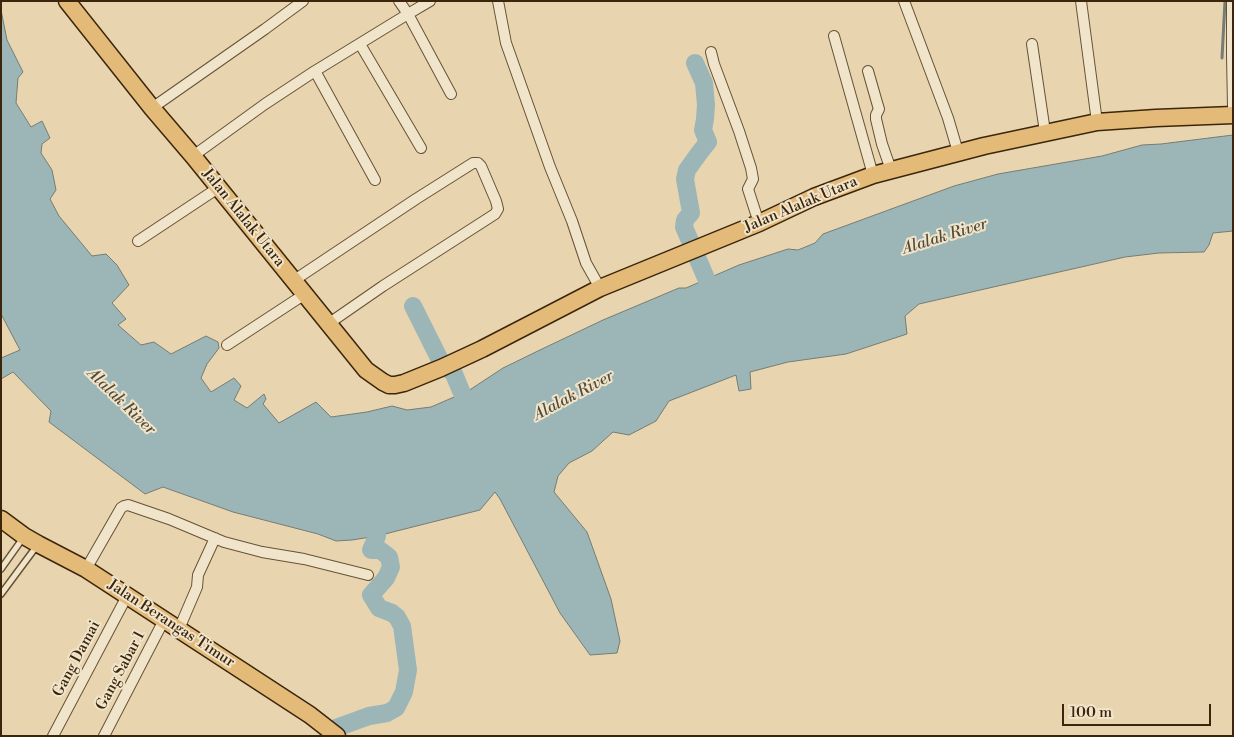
<!DOCTYPE html>
<style>
body{margin:0}
#map{position:relative;width:1234px;height:737px;overflow:hidden;background:#e8d5af;font-family:"Libre Bodoni",serif}
canvas{display:block}
.frame{position:absolute;inset:0;border:2px solid #3b260c;pointer-events:none}
.scale{position:absolute;left:1062px;top:704px;width:149px;height:22px;box-sizing:border-box;border:2px solid #3b260c;border-top:0;padding-left:6px;font-size:15px;line-height:18px;white-space:nowrap;color:#3b260c;-webkit-text-stroke:4px #f0e4cb;paint-order:stroke}
</style>
<div id="map">
<canvas width="1234" height="737"></canvas>
<div class="frame"></div>
<div class="scale">100 m</div>
</div>
<script>
const ctx = document.querySelector('canvas').getContext('2d');
ctx.lineJoin = 'round';
function fill(path, color) {
  ctx.fillStyle = color;
  ctx.fill(path, 'evenodd');
}
function toPath(rows) {
  const path = new Path2D();
  for (const r of rows) {
    path.moveTo(r[0], r[1]);
    for (let i = 2; i < r.length; i += 2) path.lineTo(r[i], r[i + 1]);
  }
  return path;
}
function stroke(path, color, width, dash) {
  ctx.strokeStyle = color;
  ctx.lineWidth = width;
  ctx.lineCap = dash ? 'butt' : 'round';
  ctx.setLineDash(dash || []);
  ctx.stroke(path);
}
function drawText(font, color, halo, rows, align = 'center') {
  ctx.font = font + ' "Libre Bodoni",serif';
  ctx.lineWidth = 4;
  ctx.setLineDash([]);
  ctx.textBaseline = 'middle';
  ctx.strokeStyle = halo;
  ctx.fillStyle = color;
  for (const [text, x, y, turn = 0] of rows) {
    ctx.save();
    ctx.translate(x, y);
    ctx.rotate((+turn || 0) * Math.PI / 180);
    ctx.textAlign = isNaN(turn) ? turn : align;
    if (halo) ctx.strokeText(text, 0, 0);
    ctx.fillText(text, 0, 0);
    ctx.restore();
  }
}
const water = toPath([
 [1,10,7,40,23,72,18,78,16,103,31,127,42,121,50,138,42,144,41,153,52,170,56,190,50,199,59,216,92,256,106,254,117,265,129,285,112,303,126,319,118,325,141,345,154,342,171,354,206,336,218,342,219,348,207,364,201,378,211,392,234,378,241,386,234,400,247,408,264,394,266,399,263,404,279,423,316,402,331,417,367,412,392,406,407,410,431,407,468,391,503,368,542,349,603,320,679,288,686,288,739,265,788,249,798,250,815,243,823,234,954,186,998,174,1102,156,1142,145,1161,144,1233,135,1233,231,1213,233,1209,245,1204,252,1159,253,1125,257,919,304,905,316,907,334,846,354,788,362,750,372,751,389,739,391,736,375,669,401,656,421,629,435,613,432,592,451,569,463,558,476,554,492,587,532,611,599,620,641,617,653,590,655,560,613,500,499,495,492,480,510,377,536,352,540,336,541,318,534,233,512,163,487,145,494,49,422,51,411,13,372,1,379,1,358,20,350,1,314,1,10]
]);
const stream = toPath([
 [1222,58,1225,1]
]);
const river = toPath([
 [695,63,704,83,706,105,705,119,703,130,708,142,700,152,687,170,685,179,691,213,685,220,684,227,715,299],
 [413,306,441,362,454,374,471,415],
 [332,736,336,728,369,716,387,713,396,708,404,692,408,670,402,626,397,617,392,613,379,608,371,595,386,578,391,567,389,557,380,550,371,550,377,536,372,513]
]);
const lane = toPath([
 [1,569,23,538],
 [1,594,36,547]
]);
const street = toPath([
 [399,1,408,14,451,94],
 [498,1,506,43,550,167,572,221,586,263,600,288],
 [904,1,948,118,958,152],
 [1081,1,1097,122],
 [1232,1,1232,56,1233,107],
 [834,36,873,175],
 [360,44,421,148],
 [1032,44,1045,132],
 [711,52,714,64,739,131,751,168,753,179,748,189,759,223],
 [315,71,375,180],
 [868,71,878,106,879,109,876,115,876,119,882,144,891,170],
 [152,108,265,29,303,1],
 [193,156,265,104,315,71,408,14,430,1],
 [138,241,218,188],
 [293,281,416,199,473,163,478,163,481,166,496,201,498,209,495,214,383,286,328,324],
 [227,345,305,294],
 [86,569,121,508,124,506,128,505,169,519,224,542,262,552,304,559,368,575],
 [179,629,197,587,198,575,215,538],
 [53,736,127,596],
 [104,736,164,620]
]);
const primary = toPath([
 [67,1,152,108,193,156,366,370,383,382,389,385,395,385,404,383,441,368,482,349,600,288,759,223,814,197,873,175,984,146,1097,122,1156,118,1233,115],
 [1,519,24,536,38,544,86,569,310,715,337,736]
]);
const streetNames = [
 ["Jalan Alalak Utara",801,205,-23],
 ["Jalan Alalak Utara",243,218,51],
 ["Jalan Berangas Timur",171,624,33],
 ["Gang Damai",77,659,-62],
 ["Gang Sabar 1",121,671,-62]
];
const waterNames = [
 ["Alalak River",945,237,-17],
 ["Alalak River",574,396,-28],
 ["Alalak River",121,402,44]
];
fill(water, '#9cb6b7');
stroke(water, '#757c73', 1);
stroke(stream, '#757c73', 3);
stroke(river, '#9cb6b7', 18);
stroke(lane, '#665235', 8);
stroke(street, '#665235', 12);
stroke(primary, '#3b260c', 19);
stroke(lane, '#f0e4cb', 5);
stroke(street, '#f0e4cb', 10);
stroke(primary, '#e4ba78', 16);
drawText('15px', '#3b260c', '#f0e4cb', streetNames);
drawText('italic 16px', '#534a37', '#f0e4cb', waterNames);
</script>
